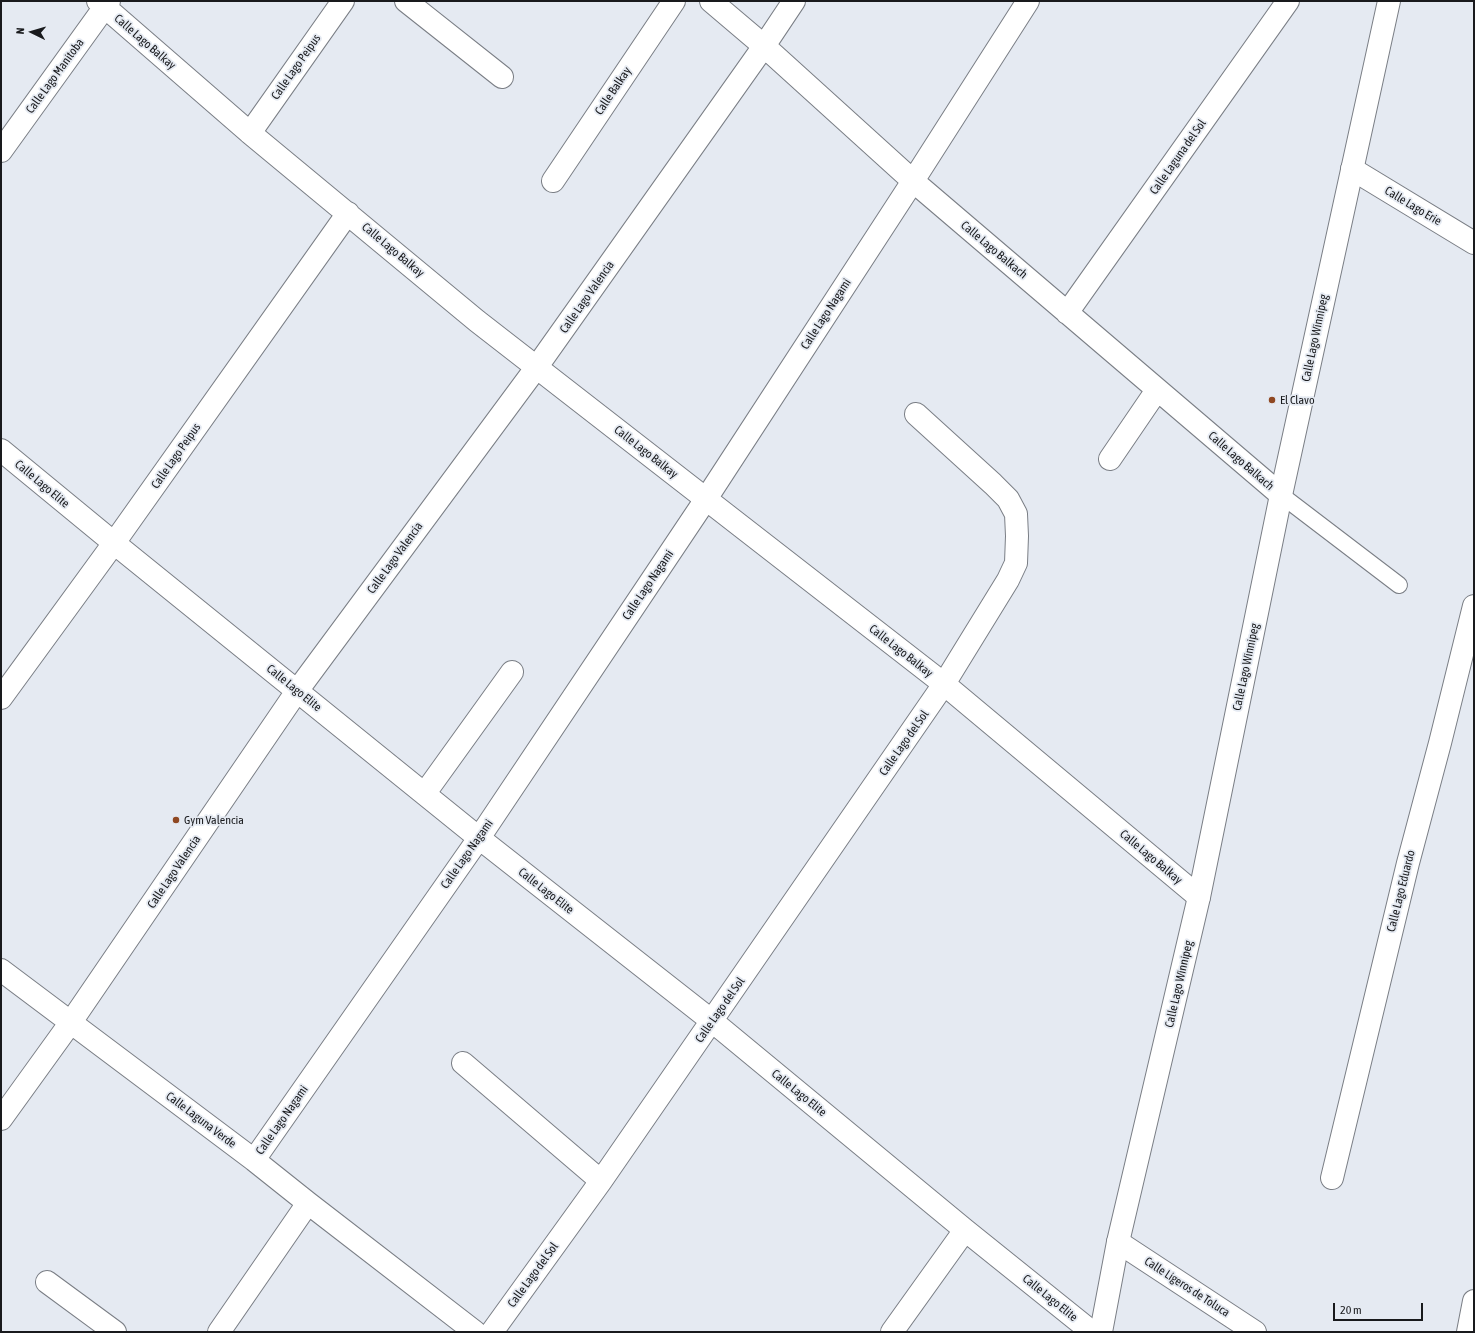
<!DOCTYPE html>
<style>
body{margin:0}
#map{position:relative;width:1475px;height:1333px;overflow:hidden;background:#e5eaf2;font-family:"Asap Condensed",sans-serif}
canvas{display:block}
.frame{position:absolute;inset:0;border:2px solid #191a1d;pointer-events:none}
.north{position:absolute;left:12px;top:12px;width:40px;height:40px;-webkit-text-stroke:3px #e5eaf2;paint-order:stroke;rotate:275deg;font-size:11px;font-weight:700;line-height:16px;text-align:center;color:#191a1d}
.north::after{content:'';display:block;margin:auto;width:14px;height:18px;background:#191a1d;clip-path:polygon(50% 0,100% 100%,50% 72%,0 100%)}
.scale{position:absolute;left:1333px;top:1303px;width:90px;height:18px;box-sizing:border-box;border:2px solid #191a1d;border-top:0;padding-left:5px;font-size:12px;line-height:14px;white-space:nowrap;color:#191a1d;-webkit-text-stroke:3px #e5eaf2;paint-order:stroke}
</style>
<div id="map">
<canvas width="1475" height="1333"></canvas>
<div class="frame"></div>
<div class="north">N</div>
<div class="scale">20 m</div>
</div>
<script>
const ctx = document.querySelector('canvas').getContext('2d');
ctx.lineJoin = 'round';
function toPath(rows) {
  const path = new Path2D();
  for (const r of rows) {
    path.moveTo(r[0], r[1]);
    for (let i = 2; i < r.length; i += 2) path.lineTo(r[i], r[i + 1]);
  }
  return path;
}
function stroke(path, color, width, dash) {
  ctx.strokeStyle = color;
  ctx.lineWidth = width;
  ctx.lineCap = dash ? 'butt' : 'round';
  ctx.setLineDash(dash || []);
  ctx.stroke(path);
}
function drawText(font, color, halo, rows, align = 'center') {
  ctx.font = font + ' "Asap Condensed",sans-serif';
  ctx.lineWidth = 3.5;
  ctx.setLineDash([]);
  ctx.textBaseline = 'middle';
  ctx.strokeStyle = halo;
  ctx.fillStyle = color;
  for (const [text, x, y, turn = 0] of rows) {
    ctx.save();
    ctx.translate(x, y);
    ctx.rotate((+turn || 0) * Math.PI / 180);
    ctx.textAlign = isNaN(turn) ? turn : align;
    if (halo) ctx.strokeText(text, 0, 0);
    ctx.fillText(text, 0, 0);
    ctx.restore();
  }
}
const lane = toPath([
 [1281,495,1399,585]
]);
const street = toPath([
 [98,1,250,133,477,321,944,684,1199,897],
 [406,1,502,77],
 [711,1,764,46,913,181,1281,495],
 [250,133,343,1],
 [1,151,109,1],
 [1352,169,1474,243],
 [553,181,674,1],
 [1067,313,1288,1],
 [1,450,114,543,479,838,712,1021,965,1230,1092,1332],
 [1110,459,1157,390],
 [1,698,114,543,348,213],
 [425,793,512,672],
 [1,970,254,1160,308,1203,475,1332],
 [463,1063,601,1181],
 [1,1119,71,1022,297,691,536,368,764,46,794,1],
 [254,1160,479,838,706,499,913,181,1028,1],
 [1332,1178,1408,863,1440,743,1474,606],
 [1118,1242,1255,1332],
 [47,1282,115,1332],
 [219,1332,308,1203],
 [492,1332,601,1181,944,684,1008,580,1016,563,1017,536,1016,514,1008,499,993,484,916,414],
 [892,1332,965,1230],
 [1468,1332,1474,1301]
]);
const secondary = toPath([
 [1101,1332,1118,1242,1199,897,1281,495,1389,1]
]);
const markers = [
 [1272,400,4,"#8f4822"],
 [176,820,4,"#8f4822"]
];
const streetNames = [
 ["Calle Lago Balkay",145,42,41],
 ["Calle Lago Peipus",296,67,-55],
 ["Calle Lago Manitoba",55,76,-54],
 ["Calle Balkay",613,91,-56],
 ["Calle Laguna del Sol",1178,157,-55],
 ["Calle Lago Erie",1413,206,31],
 ["Calle Lago Balkay",393,250,40],
 ["Calle Lago Balkach",994,250,40],
 ["Calle Lago Valencia",587,297,-55],
 ["Calle Lago Nagami",826,314,-57],
 ["Calle Lago Winnipeg",1315,338,-78],
 ["Calle Lago Balkay",646,452,38],
 ["Calle Lago Peipus",176,456,-55],
 ["Calle Lago Balkach",1241,461,41],
 ["Calle Lago Elite",42,484,40],
 ["Calle Lago Valencia",395,558,-54],
 ["Calle Lago Nagami",648,585,-56],
 ["Calle Lago Balkay",901,651,38],
 ["Calle Lago Winnipeg",1246,667,-78],
 ["Calle Lago Elite",294,688,39],
 ["Calle Lago del Sol",904,743,-55],
 ["Calle Lago Nagami",467,854,-55],
 ["Calle Lago Balkay",1151,857,40],
 ["Calle Lago Valencia",174,872,-56],
 ["Calle Lago Elite",546,891,38],
 ["Calle Lago Eduardo",1401,891,-76],
 ["Calle Lago Winnipeg",1179,984,-77],
 ["Calle Lago del Sol",720,1010,-55],
 ["Calle Lago Elite",799,1093,39],
 ["Calle Laguna Verde",201,1120,37],
 ["Calle Lago Nagami",282,1120,-55],
 ["Calle Lago del Sol",533,1275,-54],
 ["Calle Ligeros de Toluca",1187,1287,33],
 ["Calle Lago Elite",1050,1298,39]
];
const poiNames = [
 ["El Clavo",1280,400],
 ["Gym Valencia",184,820]
];
stroke(lane, '#7a7e85', 18);
stroke(street, '#7a7e85', 24);
stroke(secondary, '#7a7e85', 24);
stroke(lane, '#fff', 16);
stroke(street, '#fff', 22);
stroke(secondary, '#fff', 22);
for (const [x, y, r, color] of markers) {
  const dot = new Path2D();
  dot.arc(x, y, r, 0, 2 * Math.PI);
  ctx.fillStyle = color;
  ctx.fill(dot);
  stroke(dot, '#e5eaf2', 1.5);
}
drawText('12px', '#191a1d', '#e5eaf2', streetNames);
drawText('12px', '#191a1d', '#e5eaf2', poiNames, 'left');
</script>
